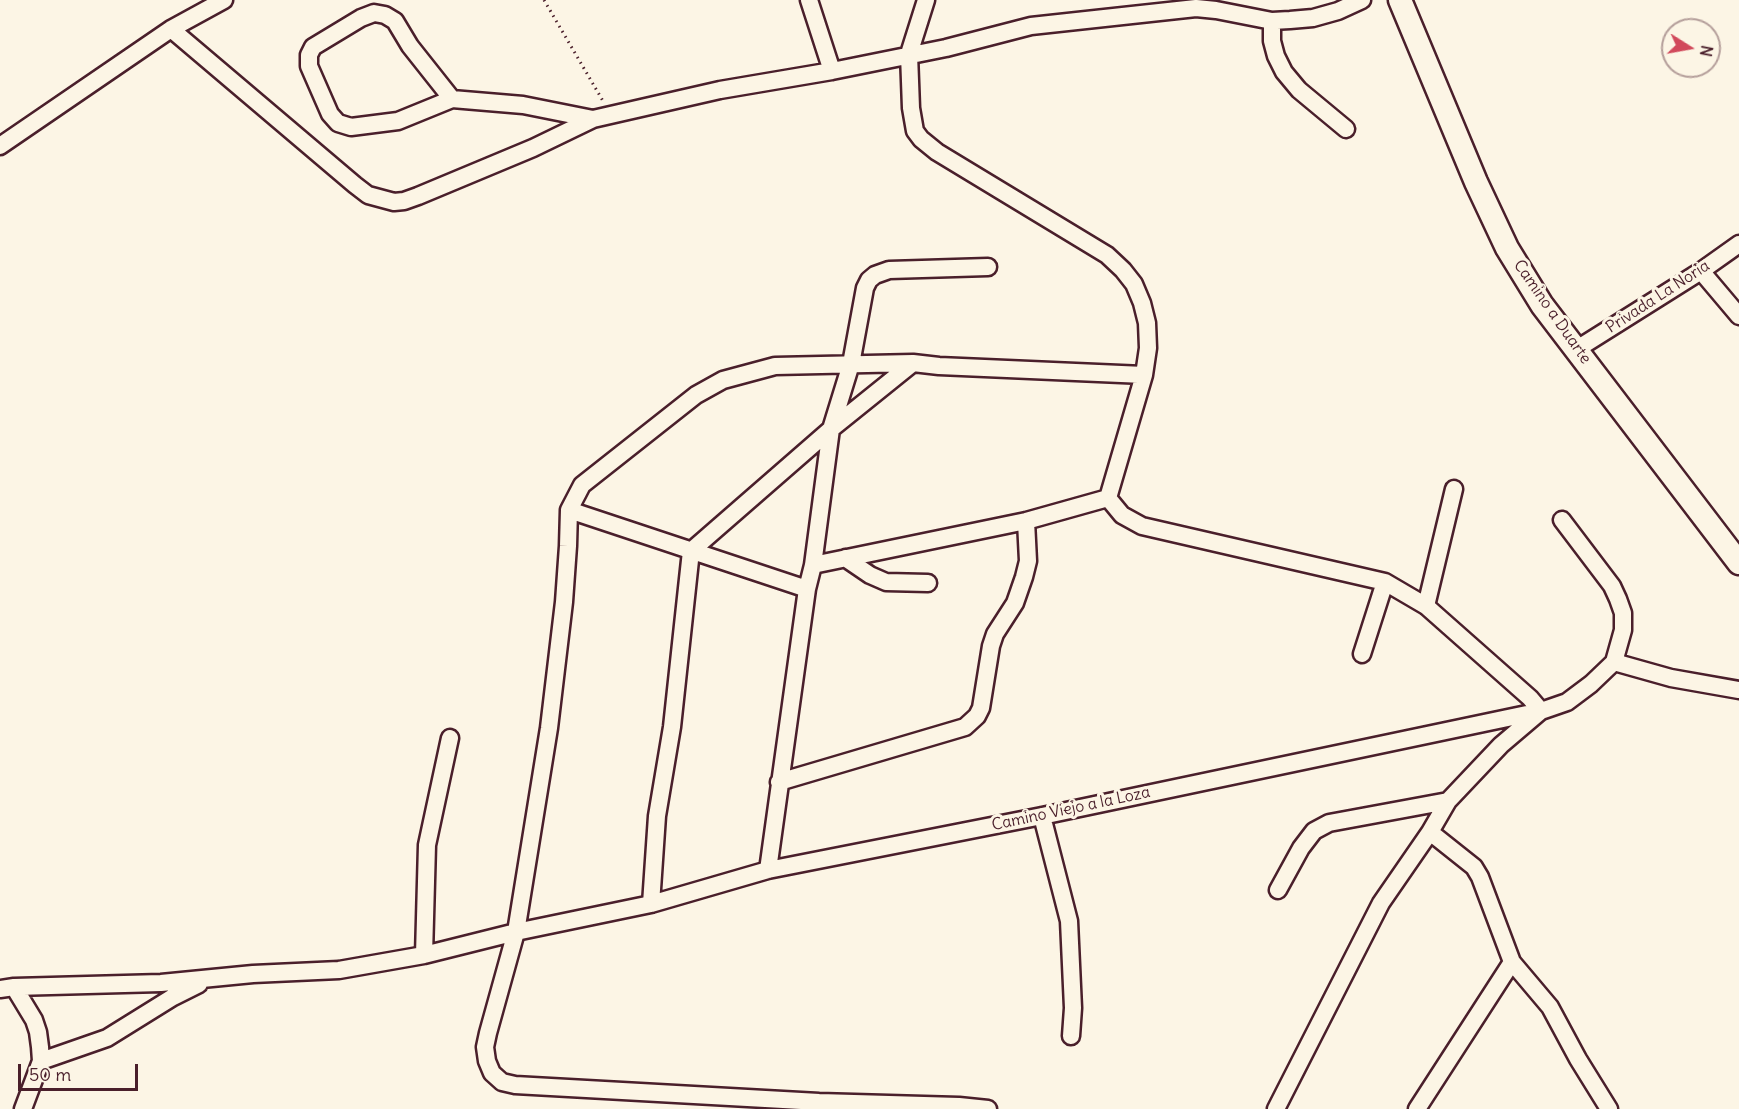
<!DOCTYPE html>
<style>
body{margin:0}
#map{position:relative;width:1739px;height:1109px;overflow:hidden;background:#fcf5e5;font-family:Delius,sans-serif}
canvas{display:block}
.north{position:absolute;left:1661px;top:18px;width:60px;height:60px;box-sizing:border-box;background:#fcf5e5;border:2px solid #b59f9b;border-radius:50%;rotate:101deg;font-size:16px;font-weight:700;line-height:24px;text-align:center;color:#4a1f2b}
.north::after{content:'';display:block;margin:auto;width:21px;height:27px;background:#d1495b;clip-path:polygon(50% 0,100% 100%,50% 72%,0 100%)}
.scale{position:absolute;left:18px;top:1064px;width:120px;height:27px;box-sizing:border-box;border:3px solid #4a1f2b;border-top:0;padding-left:8px;font-size:18px;line-height:21px;white-space:nowrap;color:#4a1f2b;-webkit-text-stroke:4px #fcf5e5;paint-order:stroke}
</style>
<div id="map">
<canvas width="1739" height="1109"></canvas>
<div class="north">N</div>
<div class="scale">50 m</div>
</div>
<script>
const ctx = document.querySelector('canvas').getContext('2d');
ctx.lineJoin = 'round';
function toPath(rows) {
  const path = new Path2D();
  for (const r of rows) {
    path.moveTo(r[0], r[1]);
    for (let i = 2; i < r.length; i += 2) path.lineTo(r[i], r[i + 1]);
  }
  return path;
}
function stroke(path, color, width, dash) {
  ctx.strokeStyle = color;
  ctx.lineWidth = width;
  ctx.lineCap = dash ? 'butt' : 'round';
  ctx.setLineDash(dash || []);
  ctx.stroke(path);
}
function drawText(font, color, halo, rows, align = 'center') {
  ctx.font = font + ' Delius,sans-serif';
  ctx.lineWidth = 6;
  ctx.setLineDash([]);
  ctx.textBaseline = 'middle';
  ctx.strokeStyle = halo;
  ctx.fillStyle = color;
  for (const [text, x, y, turn = 0] of rows) {
    ctx.save();
    ctx.translate(x, y);
    ctx.rotate((+turn || 0) * Math.PI / 180);
    ctx.textAlign = isNaN(turn) ? turn : align;
    if (halo) ctx.strokeText(text, 0, 0);
    ctx.fillText(text, 0, 0);
    ctx.restore();
  }
}
const path = toPath([
 [544,0,603,101]
]);
const street = toPath([
 [809,0,832,71],
 [926,0,909,54,911,108,915,131,921,139,937,152,1107,255,1123,270,1134,284,1142,303,1147,323,1148,348,1144,375,1108,498],
 [1272,21,1272,41,1276,56,1284,72,1299,90,1346,129],
 [171,29,355,185,368,195,394,202,404,201,418,196,533,148,593,119,720,90,832,71,946,48,1031,26,1196,8,1216,10,1272,21,1290,20,1313,18,1338,11,1362,0],
 [452,99,410,46,395,21,385,15,374,13,361,18,313,47,309,55,309,66,330,114,338,123,351,127,398,121,452,99,523,105,593,119],
 [0,146,171,29,224,0],
 [1701,271,1739,316],
 [1577,349,1701,271,1739,244],
 [569,510,807,589],
 [1562,520,1612,586,1618,599,1623,613,1623,630,1614,662],
 [845,558,870,575,886,582,928,583],
 [813,565,1026,521,1108,498,1122,515,1142,526,1385,582,1426,606,1530,698,1541,711,1501,745,1448,801,1430,832,1381,903,1276,1109],
 [1426,606,1454,489],
 [1362,654,1385,582],
 [1614,662,1671,678,1739,690],
 [779,782,965,727,977,716,981,708,991,646,995,634,1015,603,1024,577,1028,561,1026,521],
 [1042,816,1069,921,1073,1008,1071,1036],
 [1430,832,1474,867,1480,877,1512,962,1550,1007,1578,1059,1609,1109],
 [768,870,807,589,813,565,831,429,851,364,865,288,869,280,875,275,889,270,988,267],
 [1278,890,1301,848,1314,831,1329,823,1448,801],
 [651,904,657,816,672,727,691,551,831,429,913,363],
 [424,955,427,845,450,738],
 [14,987,34,1020,38,1032,40,1047,41,1061,23,1109],
 [0,989,14,987,161,983,253,974,339,970,424,955,516,932,651,904,768,870,1042,816,1541,711,1567,702,1591,684,1614,662],
 [41,1061,107,1038,173,997,199,984],
 [988,1109,959,1106,819,1102,515,1085,502,1082,492,1073,487,1061,485,1047,488,1033,516,932,549,728,564,602,568,546,569,510,582,485,696,395,723,380,775,366,913,363,939,366,1144,375],
 [1417,1109,1512,962]
]);
const secondary = toPath([
 [1400,0,1476,182,1507,248,1542,305,1739,563]
]);
const streetNames = [
 ["Privada La Noria",1658,297,-33],
 ["Camino a Duarte",1552,312,55],
 ["Camino Viejo a la Loza",1071,809,-12]
];
stroke(street, '#4a1f2b', 21);
stroke(secondary, '#4a1f2b', 27);
stroke(path, '#4a1f2b', 3, [1.5, 4.5]);
stroke(street, '#fcf5e5', 16);
stroke(secondary, '#fcf5e5', 22);
drawText('16px', '#4a1f2b', '#fcf5e5', streetNames);
</script>
